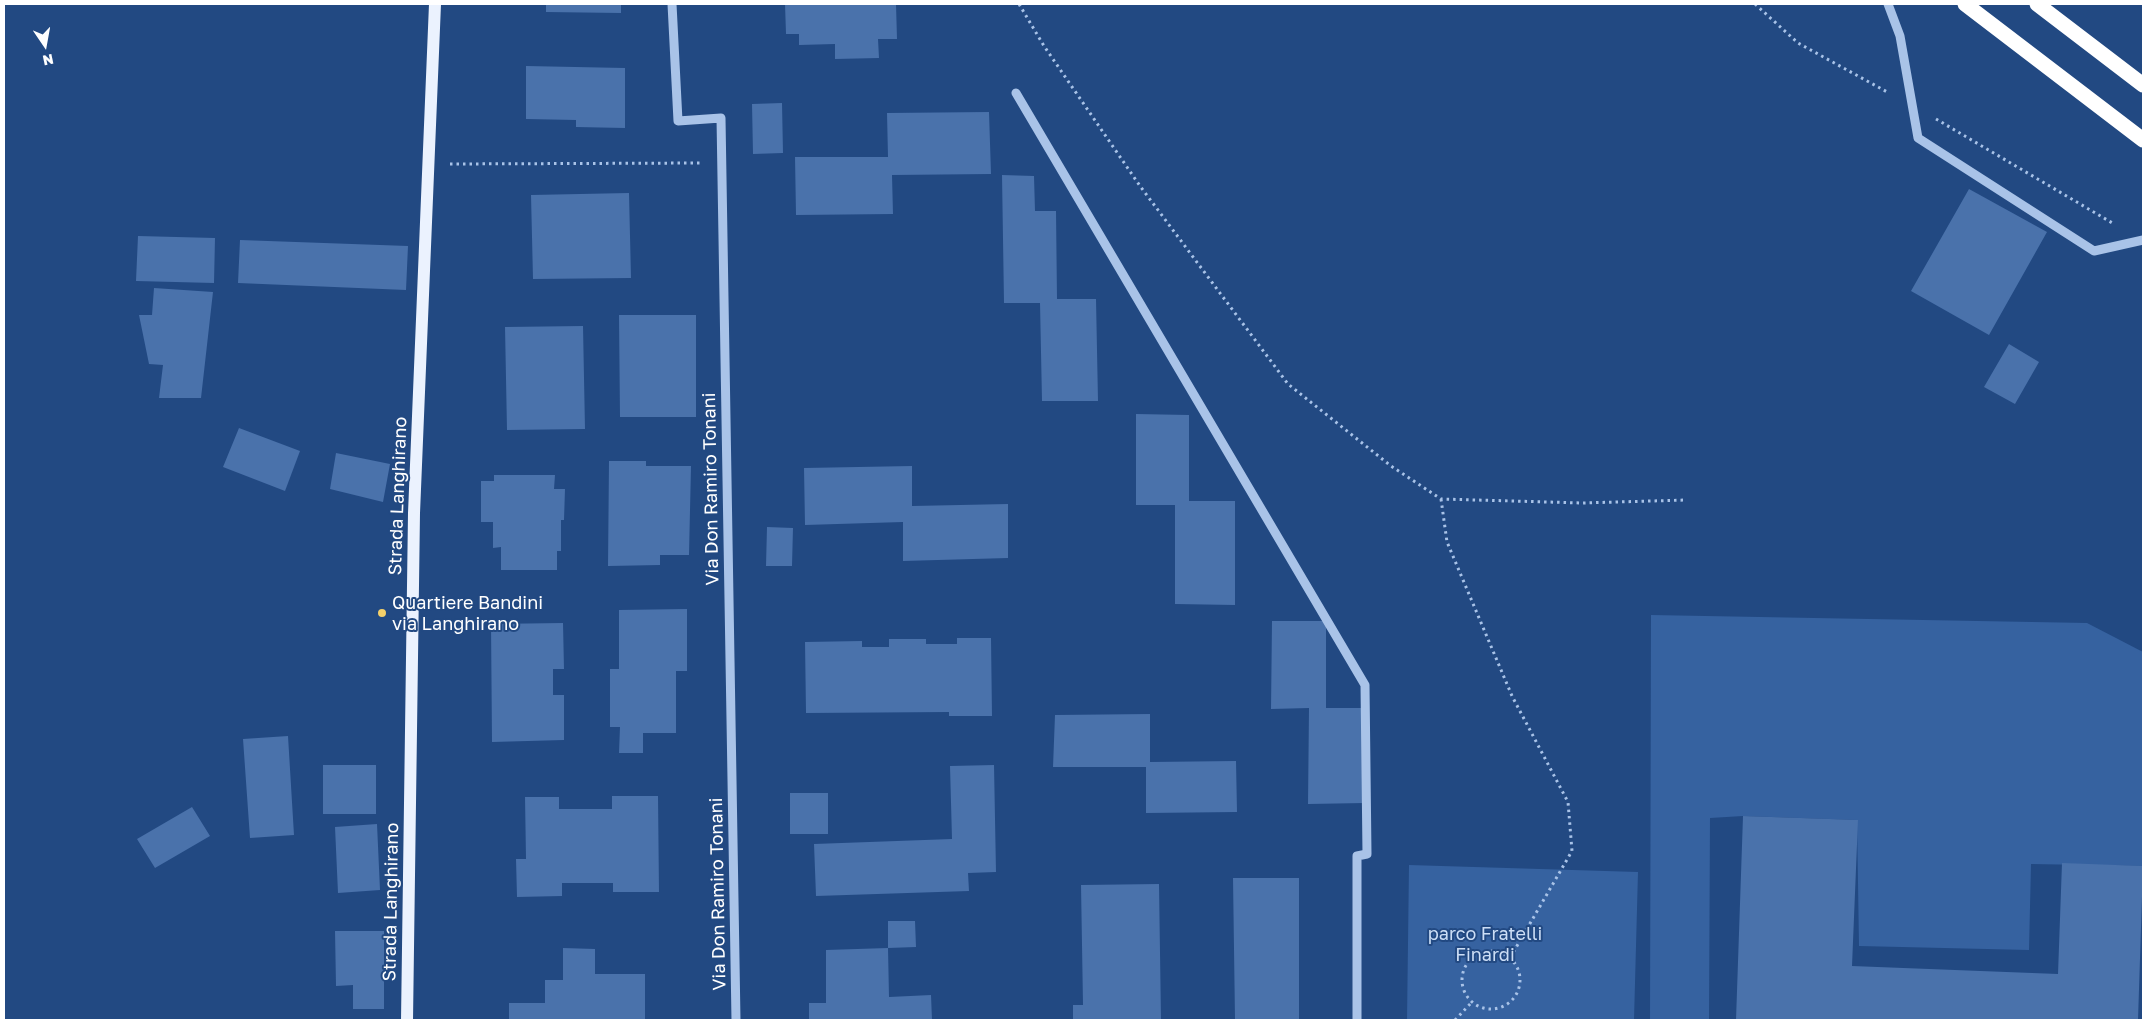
<!DOCTYPE html>
<style>
body{margin:0}
#map{position:relative;width:2147px;height:1024px;overflow:hidden;background:#224982;font-family:"Golos Text",sans-serif}
canvas{display:block}
.frame{position:absolute;inset:0;border:5px solid #fff;pointer-events:none}
.north{position:absolute;left:20px;top:20px;width:50px;height:50px;-webkit-text-stroke:4px #224982;paint-order:stroke;rotate:168deg;font-size:14px;font-weight:700;line-height:20px;text-align:center;color:#fff}
.north::after{content:'';display:block;margin:auto;width:18px;height:22px;background:#fff;clip-path:polygon(50% 0,100% 100%,50% 72%,0 100%)}
</style>
<div id="map">
<canvas width="2147" height="1024"></canvas>
<div class="frame"></div>
<div class="north">N</div>
</div>
<script>
const ctx = document.querySelector('canvas').getContext('2d');
ctx.lineJoin = 'round';
function fill(path, color) {
  ctx.fillStyle = color;
  ctx.fill(path, 'evenodd');
}
function toPath(rows) {
  const path = new Path2D();
  for (const r of rows) {
    if (r.length === 3) {
      path.moveTo(r[0] + r[2], r[1]);
      path.arc(r[0], r[1], r[2], 0, 2 * Math.PI);
      continue;
    }
    path.moveTo(r[0], r[1]);
    for (let i = 2; i < r.length; i += 2) path.lineTo(r[i], r[i + 1]);
  }
  return path;
}
function stroke(path, color, width, dash) {
  ctx.strokeStyle = color;
  ctx.lineWidth = width;
  ctx.lineCap = dash ? 'butt' : 'round';
  ctx.setLineDash(dash || []);
  ctx.stroke(path);
}
function drawText(font, color, halo, rows, align = 'center') {
  ctx.font = font + ' "Golos Text",sans-serif';
  ctx.lineWidth = 4;
  ctx.setLineDash([]);
  ctx.textBaseline = 'middle';
  ctx.strokeStyle = halo;
  ctx.fillStyle = color;
  for (const [text, x, y, turn = 0] of rows) {
    ctx.save();
    ctx.translate(x, y);
    ctx.rotate((+turn || 0) * Math.PI / 180);
    ctx.textAlign = isNaN(turn) ? turn : align;
    if (halo) ctx.strokeText(text, 0, 0);
    ctx.fillText(text, 0, 0);
    ctx.restore();
  }
}
const green = toPath([
 [1651,615,2087,623,2143,652,2143,866,2031,864,2029,950,1859,946,1857,820,1743,816,1710,818,1709,1020,1650,1020],
 [1409,865,1638,872,1634,1020,1407,1020]
]);
const building = toPath([
 [546,4,621,4,621,13,546,12],
 [785,4,896,4,897,39,878,39,879,58,835,59,835,44,799,45,799,34,786,34],
 [526,66,625,68,625,128,576,127,576,120,526,119],
 [782,103,783,153,753,154,752,104],
 [989,112,991,174,892,175,893,214,796,215,795,157,888,157,887,113],
 [1002,175,1034,176,1035,211,1056,211,1057,299,1096,299,1098,401,1042,401,1040,303,1004,303],
 [1969,189,2047,232,1989,335,1911,291],
 [629,193,631,278,533,279,531,195],
 [138,236,215,238,214,283,136,281],
 [240,240,408,246,406,290,238,283],
 [154,288,213,292,201,398,159,398,163,365,149,364,139,315,152,315],
 [619,315,696,315,696,417,620,417],
 [583,326,585,429,507,430,505,327],
 [2009,344,2039,362,2015,404,1984,387],
 [1136,414,1189,415,1189,501,1235,501,1235,605,1175,604,1175,505,1136,505],
 [239,428,300,451,285,491,223,467],
 [336,453,390,464,383,502,330,489],
 [609,461,646,461,646,466,691,466,689,555,660,555,660,565,608,566],
 [912,466,912,506,1008,504,1008,558,903,561,903,522,805,525,804,468],
 [494,475,555,475,554,489,565,489,564,520,561,520,561,551,557,551,557,570,501,570,501,547,493,548,493,522,481,522,481,481,494,481],
 [767,527,793,528,792,566,766,566],
 [687,609,687,671,676,671,676,733,643,733,643,753,619,753,620,727,610,727,610,669,619,669,619,610],
 [1272,621,1326,621,1326,708,1366,708,1365,803,1308,804,1309,708,1271,709],
 [563,623,564,669,553,669,553,695,564,695,564,740,492,742,491,624],
 [957,638,991,638,992,716,949,716,949,712,806,713,805,642,862,641,862,647,889,647,889,639,926,639,926,644,957,644],
 [1150,714,1150,762,1236,761,1237,812,1146,813,1146,767,1053,767,1055,715],
 [288,736,294,835,250,838,243,739],
 [323,765,376,765,376,814,323,814],
 [994,765,996,872,968,873,969,891,816,896,814,844,952,839,950,766],
 [790,793,828,793,828,834,790,834],
 [612,796,658,796,659,892,613,892,613,883,562,883,562,896,517,897,516,859,526,859,525,797,559,797,559,809,612,809],
 [192,807,210,836,155,868,137,839],
 [1743,816,1858,820,1852,966,2058,974,2062,863,2143,866,2138,1020,1736,1020],
 [377,824,380,890,338,893,335,827],
 [1233,878,1299,878,1299,1020,1235,1020],
 [1159,884,1161,1020,1073,1020,1073,1005,1083,1005,1081,885],
 [888,921,915,921,916,947,888,948],
 [335,931,384,931,384,1009,353,1009,353,985,336,986],
 [563,948,595,949,595,974,645,974,645,1020,509,1020,509,1003,545,1003,545,980,563,980],
 [888,948,889,997,931,995,932,1020,809,1020,809,1003,826,1003,826,950]
]);
const path = toPath([
 [1019,4,1044,46,1140,186,1288,384,1391,466,1441,499,1583,503,1687,500],
 [1755,4,1798,43,1889,93],
 [1936,119,2114,224],
 [450,164,702,163],
 [1441,499,1447,542,1512,696,1568,802,1572,851,1510,958],
 [1491,980,29],
 [1455,1020,1472,1002]
]);
const minor = toPath([
 [672,4,678,121,721,118,736,1020],
 [1888,4,1900,36,1918,138,2094,251,2143,240],
 [1016,93,1365,685,1367,854,1357,856,1357,1020]
]);
const major = toPath([
 [407,1020,414,513,435,4]
]);
const highway = toPath([
 [1965,4,2143,140],
 [2037,4,2143,85]
]);
const markers = [
 [382,613,5,"#f4d06a"]
];
const streetNames = [
 ["Via Don Ramiro Tonani",711,489,-91],
 ["Strada Langhirano",398,496,-88],
 ["Via Don Ramiro Tonani",718,894,-91],
 ["Strada Langhirano",391,902,-89]
];
const poiNames = [
 ["Quartiere Bandini",392,603],
 ["via Langhirano",392,624]
];
const parkNames = [
 ["parco Fratelli",1485,934],
 ["Finardi",1485,955]
];
fill(green, '#3662a0');
fill(building, '#4a72ab');
stroke(path, '#a9c3e8', 3, [2.5, 4]);
stroke(minor, '#a9c3e8', 9);
stroke(major, '#ebf2fe', 12);
stroke(highway, '#fff', 15);
for (const [x, y, r, color] of markers) {
  const dot = new Path2D();
  dot.arc(x, y, r, 0, 2 * Math.PI);
  ctx.fillStyle = color;
  ctx.fill(dot);
  stroke(dot, '#224982', 2);
}
drawText('18px', '#fff', '#224982', streetNames);
drawText('18px', '#fff', '#224982', poiNames, 'left');
drawText('18px', '#ccdef6', '#224982', parkNames);
</script>
